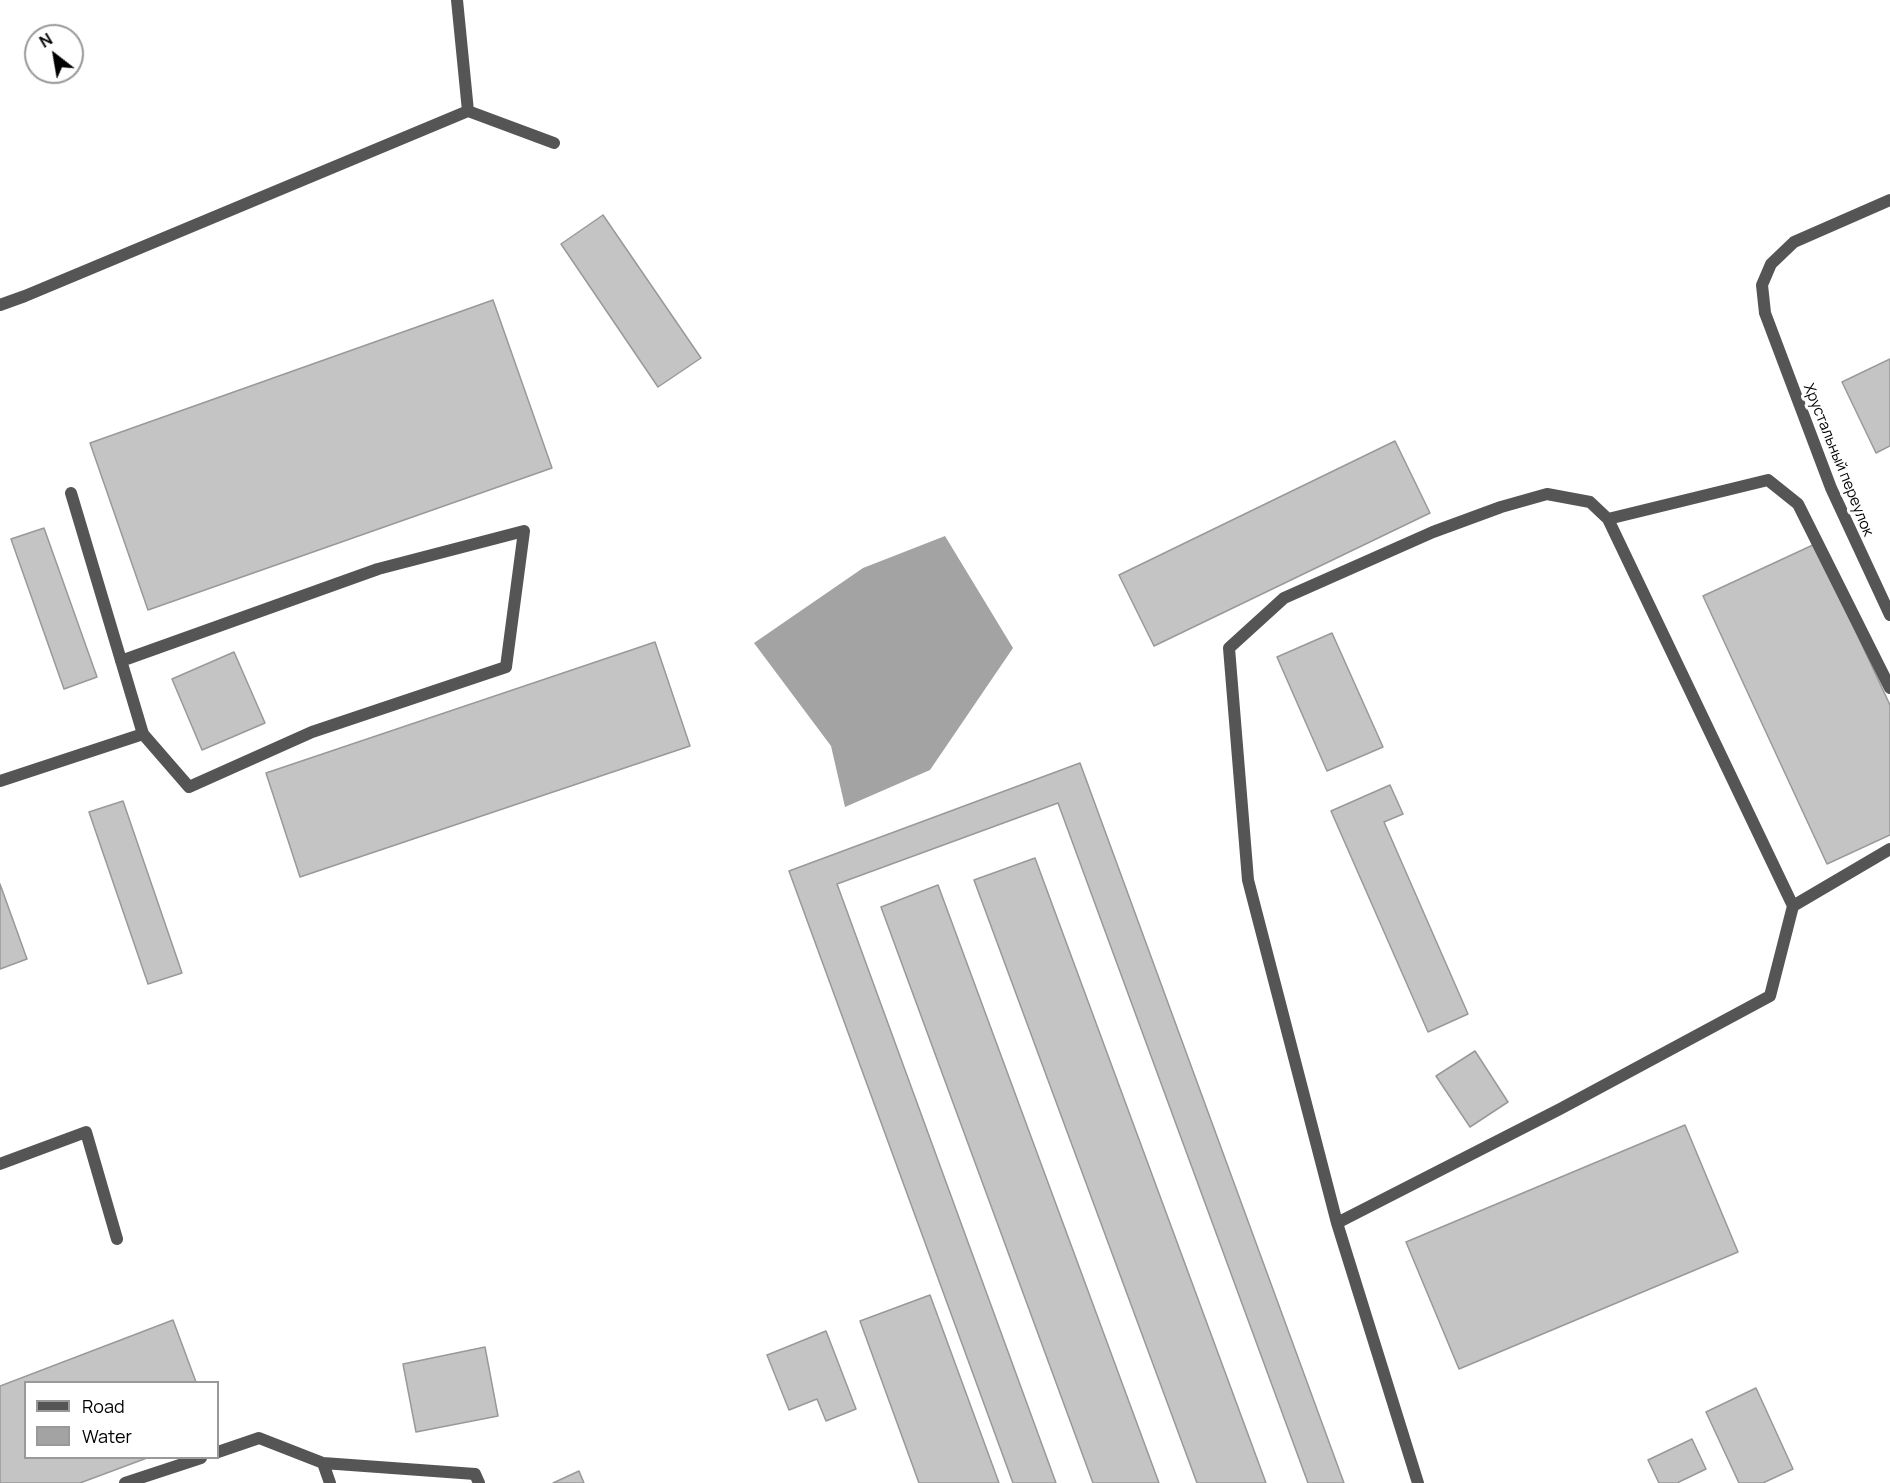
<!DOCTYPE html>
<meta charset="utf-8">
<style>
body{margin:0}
#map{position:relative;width:1890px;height:1483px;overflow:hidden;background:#fff;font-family:Manrope,sans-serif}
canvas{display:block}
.legend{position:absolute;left:24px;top:1381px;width:195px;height:78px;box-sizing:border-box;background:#fff;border:2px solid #999;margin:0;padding:8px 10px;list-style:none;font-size:18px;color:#000}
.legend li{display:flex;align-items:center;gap:12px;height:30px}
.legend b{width:30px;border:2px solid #999}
.north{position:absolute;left:24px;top:24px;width:60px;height:60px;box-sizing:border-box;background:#fff;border:2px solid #999;border-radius:50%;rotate:329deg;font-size:16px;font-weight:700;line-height:24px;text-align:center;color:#000}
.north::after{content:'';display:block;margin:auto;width:21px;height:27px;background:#000;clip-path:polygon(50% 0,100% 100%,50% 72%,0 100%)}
</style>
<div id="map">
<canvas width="1890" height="1483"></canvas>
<ul class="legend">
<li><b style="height:8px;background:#555"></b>Road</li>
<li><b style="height:16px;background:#a3a3a3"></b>Water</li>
</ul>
<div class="north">N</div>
</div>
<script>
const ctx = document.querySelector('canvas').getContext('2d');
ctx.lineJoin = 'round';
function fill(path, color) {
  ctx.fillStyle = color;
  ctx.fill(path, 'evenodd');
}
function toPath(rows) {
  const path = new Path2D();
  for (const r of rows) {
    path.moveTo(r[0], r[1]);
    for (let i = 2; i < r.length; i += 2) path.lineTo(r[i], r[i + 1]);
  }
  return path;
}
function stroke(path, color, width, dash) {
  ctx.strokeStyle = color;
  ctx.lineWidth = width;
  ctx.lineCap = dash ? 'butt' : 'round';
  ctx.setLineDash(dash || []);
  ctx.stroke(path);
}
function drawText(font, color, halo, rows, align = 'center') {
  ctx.font = font + ' Manrope,sans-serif';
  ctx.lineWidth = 6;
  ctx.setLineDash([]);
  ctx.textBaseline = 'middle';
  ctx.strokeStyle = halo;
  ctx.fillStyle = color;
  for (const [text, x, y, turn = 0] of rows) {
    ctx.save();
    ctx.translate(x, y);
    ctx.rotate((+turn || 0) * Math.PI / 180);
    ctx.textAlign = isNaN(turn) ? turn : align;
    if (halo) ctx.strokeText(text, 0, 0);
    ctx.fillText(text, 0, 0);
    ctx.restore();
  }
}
const water = toPath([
 [945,536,1013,648,930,770,845,807,831,746,754,643,863,568]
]);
const building = toPath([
 [603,215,701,358,658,387,561,244,603,215],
 [493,300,552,468,148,610,90,443,493,300],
 [1890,359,1890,446,1876,453,1842,382,1890,359],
 [1395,441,1430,513,1154,646,1119,575,1395,441],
 [44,528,97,677,64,689,11,539,44,528],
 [1815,544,1890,705,1890,835,1827,864,1703,596,1815,544],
 [1332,633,1383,747,1327,771,1277,657,1332,633],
 [655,642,690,746,300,877,266,773,655,642],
 [234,652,265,723,202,750,172,679,234,652],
 [1080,763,1344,1483,1308,1483,1058,803,837,884,1056,1483,1013,1483,789,871,1080,763],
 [1390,785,1403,814,1384,822,1468,1014,1428,1032,1331,811,1390,785],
 [123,801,182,973,148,984,89,812,123,801],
 [1035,858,1266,1483,1197,1483,974,880,1035,858],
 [0,884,27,959,0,969,0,884],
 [938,885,1159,1483,1093,1483,881,907,938,885],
 [1475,1051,1508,1102,1470,1127,1436,1076,1475,1051],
 [1685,1125,1738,1252,1459,1369,1406,1242,1685,1125],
 [930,1295,999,1483,919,1483,860,1321,930,1295],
 [173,1320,196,1382,26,1382,26,1458,147,1458,80,1483,0,1483,0,1386,173,1320],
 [826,1331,856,1409,826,1421,817,1399,789,1410,767,1355,826,1331],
 [485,1347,498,1416,416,1432,403,1364,485,1347],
 [1756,1388,1793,1469,1763,1483,1739,1483,1706,1412,1756,1388],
 [1692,1439,1706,1469,1677,1483,1659,1483,1648,1460,1692,1439],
 [579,1471,584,1483,553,1483,579,1471]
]);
const service = toPath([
 [457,0,468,111],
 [0,305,25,296,468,111,554,143],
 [121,661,378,569,524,531,506,667,312,732,189,787,143,734],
 [0,781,143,734,71,493],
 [1793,906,1890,849],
 [0,1164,86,1132,117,1239],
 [1337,1223,1248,880,1229,648,1284,598,1433,532,1501,507,1547,494,1590,502,1608,519],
 [218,1452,259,1438,323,1463,475,1474,479,1483],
 [323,1463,330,1483],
 [125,1483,201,1458],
 [1418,1483,1337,1223,1560,1109,1770,996,1793,906,1608,519,1768,480,1798,504,1890,688]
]);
const minor = toPath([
 [1890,200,1794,242,1771,264,1762,285,1765,313,1831,488,1890,615]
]);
const streetNames = [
 ["Хрустальный переулок",1838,460,68]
];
fill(water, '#a3a3a3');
fill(building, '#c4c4c4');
stroke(building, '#999', 1.5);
stroke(service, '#555', 12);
stroke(minor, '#555', 12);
drawText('15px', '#000', '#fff', streetNames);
</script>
